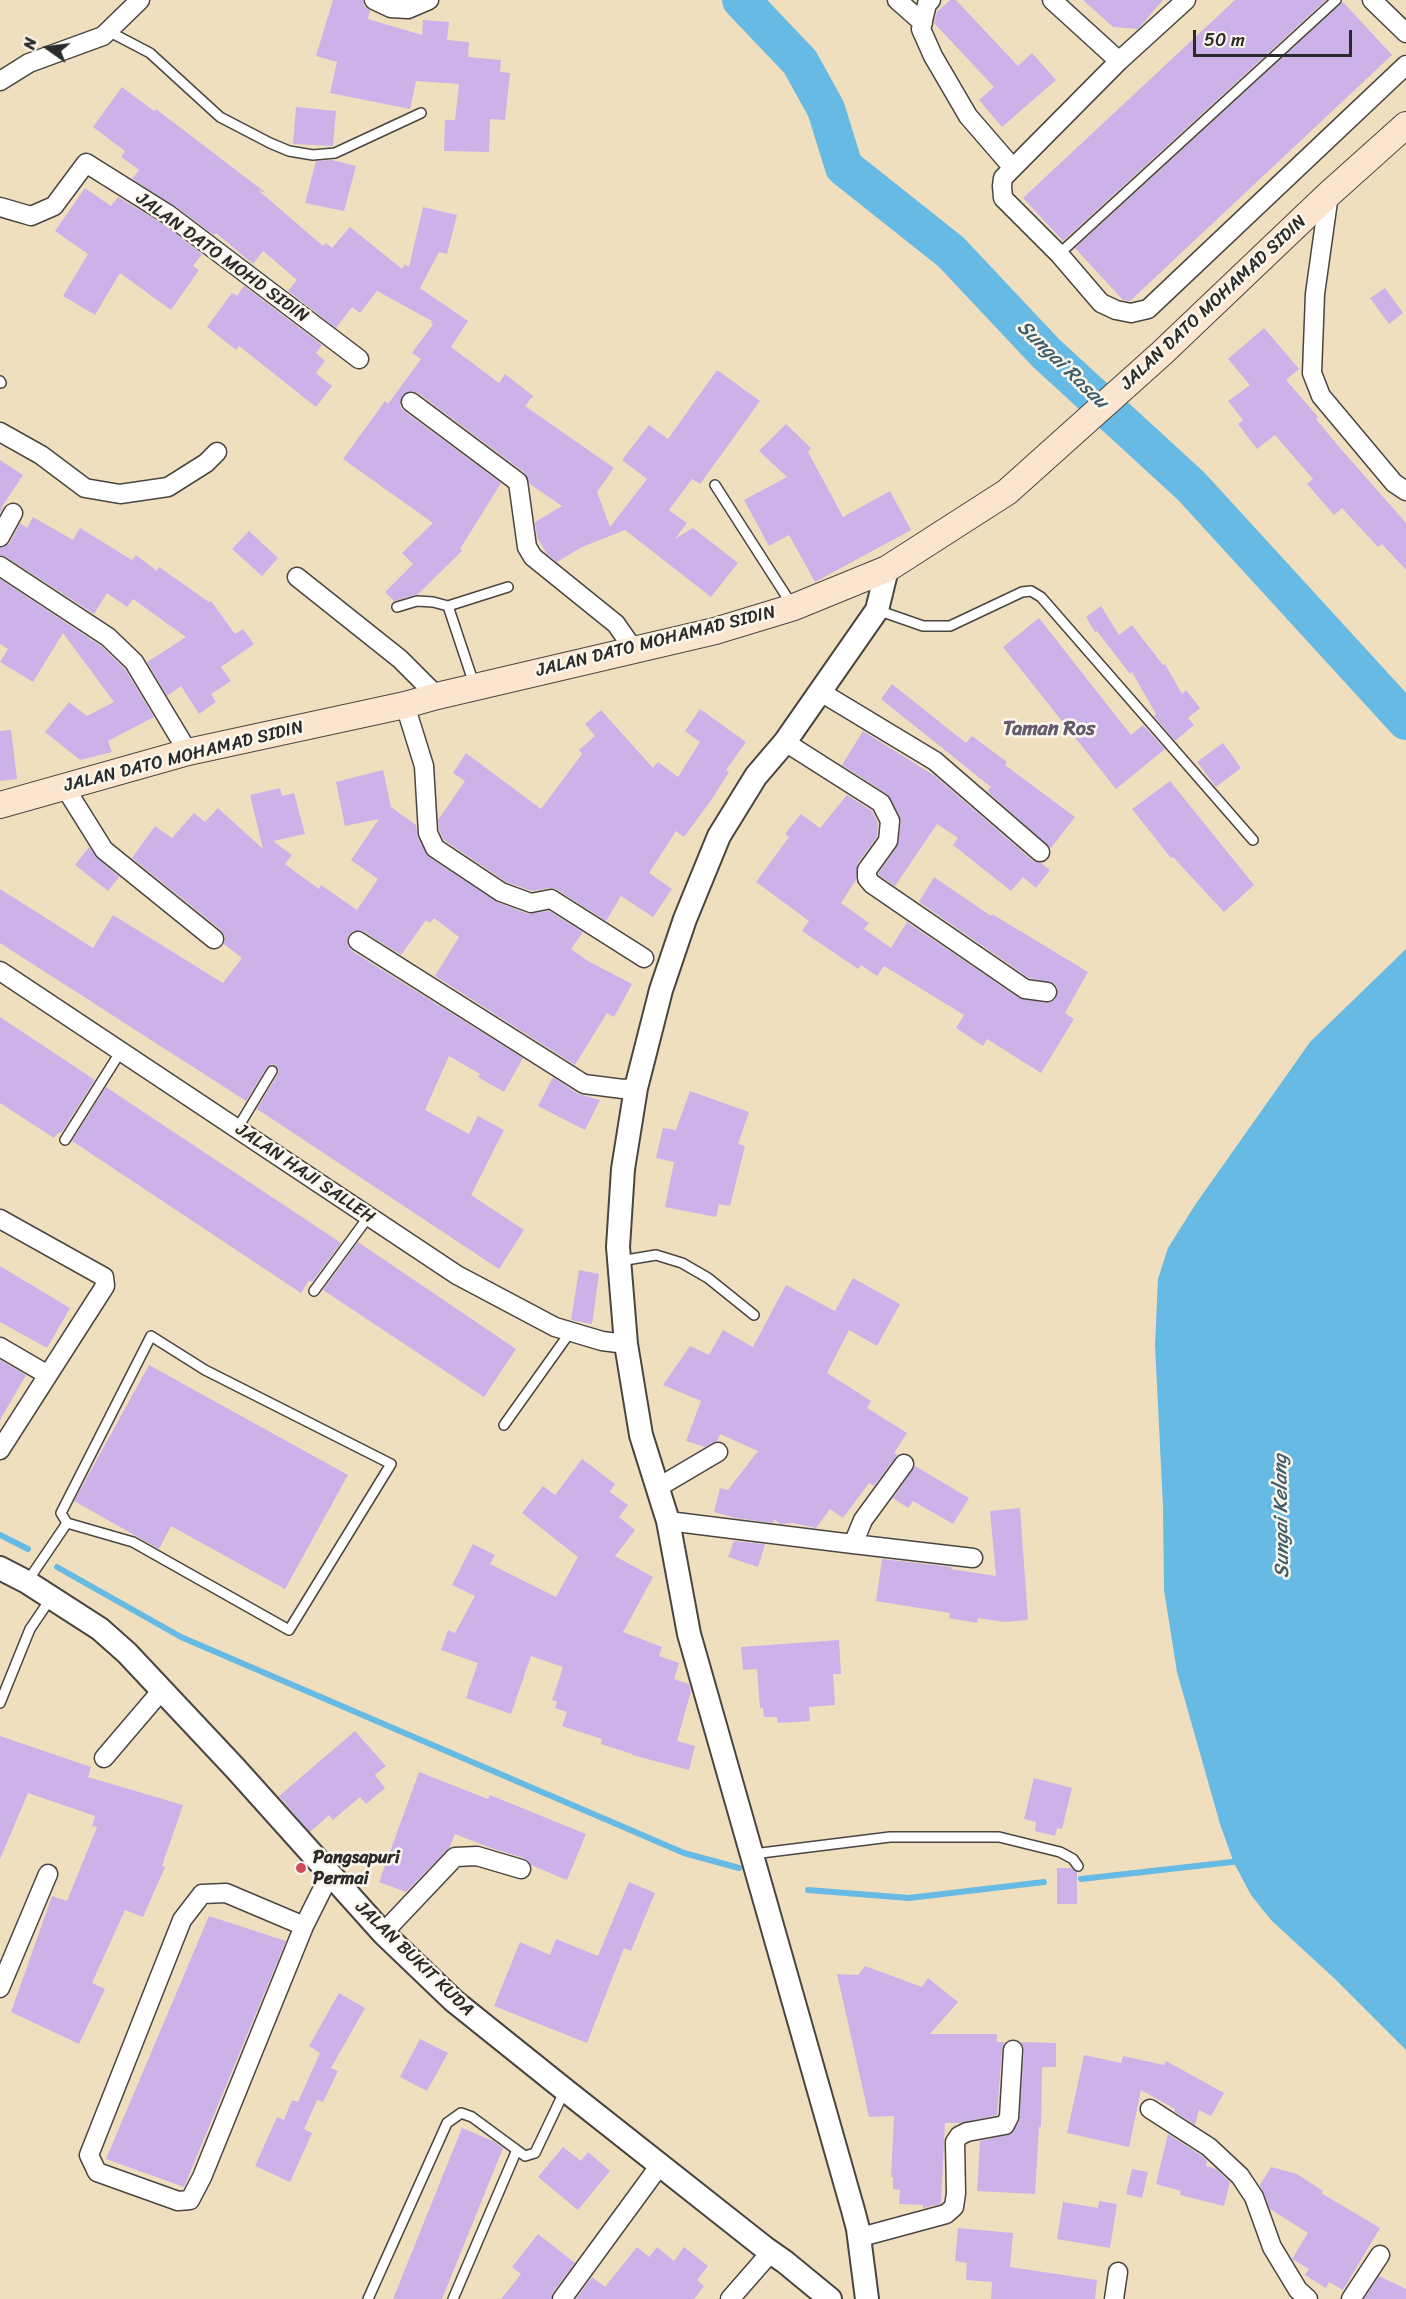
<!DOCTYPE html>
<style>
body{margin:0}
#map{position:relative;width:1406px;height:2299px;overflow:hidden;background:#f0dfbf;font-family:Sriracha,sans-serif}
canvas{display:block}
.north{position:absolute;left:18px;top:18px;width:60px;height:60px;-webkit-text-stroke:4px #fbf7ec;paint-order:stroke;rotate:284deg;font-size:16px;font-weight:700;line-height:24px;text-align:center;color:#2b2b2b}
.north::after{content:'';display:block;margin:auto;width:21px;height:27px;background:#2b2b2b;clip-path:polygon(50% 0,100% 100%,50% 72%,0 100%)}
.scale{position:absolute;left:1193px;top:30px;width:159px;height:27px;box-sizing:border-box;border:3px solid #2b2b2b;border-top:0;padding-left:8px;font-size:18px;line-height:21px;white-space:nowrap;color:#2b2b2b;-webkit-text-stroke:4px #fbf7ec;paint-order:stroke}
</style>
<div id="map">
<canvas width="1406" height="2299"></canvas>
<div class="north">N</div>
<div class="scale">50 m</div>
</div>
<script>
const ctx = document.querySelector('canvas').getContext('2d');
ctx.lineJoin = 'round';
function fill(path, color) {
  ctx.fillStyle = color;
  ctx.fill(path, 'evenodd');
}
function toPath(rows) {
  const path = new Path2D();
  for (const r of rows) {
    path.moveTo(r[0], r[1]);
    for (let i = 2; i < r.length; i += 2) path.lineTo(r[i], r[i + 1]);
  }
  return path;
}
function stroke(path, color, width, dash) {
  ctx.strokeStyle = color;
  ctx.lineWidth = width;
  ctx.lineCap = dash ? 'butt' : 'round';
  ctx.setLineDash(dash || []);
  ctx.stroke(path);
}
function drawText(font, color, halo, rows, align = 'center') {
  ctx.font = font + ' Sriracha,sans-serif';
  ctx.lineWidth = 5;
  ctx.setLineDash([]);
  ctx.textBaseline = 'middle';
  ctx.strokeStyle = halo;
  ctx.fillStyle = color;
  for (const [text, x, y, turn = 0] of rows) {
    ctx.save();
    ctx.translate(x, y);
    ctx.rotate((+turn || 0) * Math.PI / 180);
    ctx.textAlign = isNaN(turn) ? turn : align;
    if (halo) ctx.strokeText(text, 0, 0);
    ctx.fillText(text, 0, 0);
    ctx.restore();
  }
}
const water = toPath([
 [1406,949,1406,2050,1335,1979,1271,1920,1251,1895,1234,1863,1220,1824,1177,1672,1164,1590,1163,1507,1155,1345,1158,1279,1168,1248,1195,1205,1310,1042]
]);
const stream = toPath([
 [0,1535,28,1549],
 [57,1567,181,1637,684,1853,739,1868],
 [1081,1879,1241,1861],
 [808,1890,909,1898,1044,1882]
]);
const river = toPath([
 [741,0,800,62,826,109,844,167,951,252,1046,353,1191,486,1406,721]
]);
const building = toPath([
 [333,0,363,0,364,6,370,10,368,19,422,35,423,20,449,22,447,40,469,42,468,57,501,60,500,72,510,73,505,120,490,119,489,152,444,151,445,120,455,120,459,84,416,81,410,109,330,93,337,62,316,56],
 [950,0,956,0,1018,66,1032,53,1056,80,1002,127,979,100,994,87,934,23,937,12],
 [1083,0,1163,0,1138,29,1113,27],
 [1235,0,1326,0,1063,241,1023,198],
 [1343,2,1392,55,1130,301,1123,300,1075,248],
 [122,87,154,111,156,109,266,193,258,190,323,246,326,243,332,248,350,227,402,269,405,264,409,267,423,207,457,215,447,254,439,252,420,288,468,321,451,347,499,383,505,374,533,396,525,406,614,468,597,492,610,527,647,479,622,460,649,425,668,439,717,370,760,401,700,484,692,479,669,510,687,523,675,539,693,528,738,563,711,597,625,530,582,547,557,562,547,554,537,537,535,522,562,506,530,484,525,473,418,393,412,391,402,396,400,406,404,411,501,483,460,549,462,551,418,594,394,601,385,592,413,564,402,553,433,523,343,459,385,401,388,404,421,359,412,353,433,324,431,323,432,321,377,291,360,313,352,307,336,328,288,291,297,280,263,251,253,264,216,233,214,235,175,206,132,179,139,170,121,157,125,151,93,127],
 [296,107,336,111,333,146,293,144],
 [332,160,356,166,344,211,305,203,316,161],
 [85,188,111,206,118,197,163,224,202,254,193,266,199,270,171,310,120,273,95,315,63,296,88,254,55,231],
 [244,286,322,345,316,353,325,361,316,373,332,386,316,407,239,346,236,350,207,327,232,293,237,296],
 [1385,288,1403,313,1389,324,1370,298],
 [1264,328,1299,369,1286,380,1318,417,1316,419,1340,448,1406,523,1406,570,1382,544,1378,547,1342,508,1334,515,1307,484,1313,479,1275,435,1257,449,1238,424,1243,420,1228,401,1250,385,1228,359],
 [786,424,811,448,808,452,843,517,890,491,911,530,815,582,789,535,769,546,744,500,787,477,759,451],
 [0,460,23,475,1,508,2,509,0,513],
 [33,517,73,540,80,528,132,560,136,555,157,571,159,567,209,602,211,601,235,634,243,629,254,644,221,667,231,681,211,694,216,702,199,714,181,686,167,696,147,662,186,637,133,599,127,607,107,593,94,614,6,557,0,555,0,548,10,543,20,523,27,528],
 [249,531,278,558,262,576,232,549],
 [0,579,101,646,125,669,154,717,108,741,112,752,80,760,45,732,69,702,87,716,114,702,63,633,33,682,0,662,8,649,0,644],
 [1101,606,1119,635,1132,625,1163,665,1165,664,1182,694,1186,690,1200,708,1188,718,1194,725,1175,741,1154,716,1156,714,1132,672,1130,674,1097,631,1095,632,1086,617],
 [1039,618,1131,735,1143,725,1165,749,1116,789,1003,647],
 [892,684,966,743,972,736,1007,762,1005,765,1075,817,1051,848,987,791,991,787,881,699],
 [700,709,746,742,726,770,729,772,712,799,684,837,676,831,649,873,672,889,653,917,621,896,606,921,556,889,549,888,532,891,506,882,444,840,439,830,438,820,465,781,453,773,466,753,541,809,582,754,579,750,595,736,585,724,601,710,653,768,658,762,678,777,700,742,685,731],
 [11,730,17,779,0,781,0,731],
 [863,731,935,776,1033,861,1041,863,1050,870,1036,888,1023,877,1011,891,953,845,958,838,937,824,895,886,880,876,878,874,897,847,901,821,887,794,842,765],
 [1223,743,1241,768,1216,787,1197,762],
 [383,770,391,807,416,825,418,838,429,857,497,902,528,914,549,911,583,932,571,949,588,961,632,984,614,1017,607,1013,575,1065,435,976,459,937,434,918,430,923,426,920,401,955,363,931,353,931,348,936,348,946,352,951,523,1058,504,1092,478,1077,480,1074,449,1056,425,1110,469,1134,478,1116,504,1130,471,1195,524,1230,499,1269,257,1109,278,1074,279,1071,276,1066,272,1064,267,1067,246,1101,0,943,0,889,93,948,113,915,223,983,242,958,224,944,225,936,221,930,132,858,155,826,172,838,194,813,205,822,218,808,263,849,250,795,280,788,282,796,294,793,305,834,273,841,292,855,285,864,319,889,321,885,357,910,378,879,351,860,379,819,345,826,336,782],
 [1170,781,1254,885,1224,912,1173,857,1171,858,1132,809],
 [847,795,872,811,878,823,877,837,858,863,856,880,841,903,869,923,864,929,891,948,907,922,1019,998,1045,1003,1055,999,1058,988,1053,983,1029,978,919,902,934,877,991,916,992,914,1088,972,1065,1013,1074,1019,1041,1073,987,1039,983,1046,956,1028,964,1015,884,966,877,976,861,965,858,969,802,931,809,921,756,882,789,837,785,834,801,814,820,828],
 [89,847,97,858,119,877,108,891,75,865],
 [0,1017,95,1080,61,1133,59,1132,54,1138,0,1103],
 [553,1077,578,1094,600,1100,585,1130,538,1106],
 [106,1087,341,1243,312,1282,309,1280,301,1293,72,1141],
 [690,1091,749,1112,738,1144,745,1146,730,1206,719,1204,716,1217,665,1207,674,1162,656,1158,663,1128,676,1130],
 [358,1242,516,1349,484,1397,323,1290],
 [0,1266,70,1308,47,1348,0,1322],
 [579,1270,599,1274,592,1324,571,1320],
 [853,1278,900,1304,877,1346,849,1330,827,1373,871,1401,867,1408,907,1433,894,1453,897,1455,874,1486,869,1483,843,1518,830,1509,816,1528,793,1523,780,1524,774,1519,773,1523,736,1518,714,1512,720,1488,728,1490,758,1451,720,1434,717,1441,705,1447,686,1441,701,1401,663,1385,690,1346,709,1355,723,1330,753,1347,786,1285,835,1311],
 [0,1360,26,1375,0,1420],
 [149,1365,348,1475,285,1589,171,1526,159,1549,74,1501],
 [582,1459,615,1484,610,1492,628,1505,619,1517,635,1530,615,1556,653,1577,623,1632,662,1647,659,1656,679,1663,674,1679,689,1684,691,1691,677,1741,695,1746,689,1770,632,1755,632,1754,601,1744,602,1739,562,1726,567,1712,555,1708,557,1702,552,1700,563,1667,531,1656,511,1714,466,1698,478,1663,441,1650,448,1630,455,1633,475,1596,452,1585,473,1544,495,1555,490,1564,556,1597,578,1557,522,1513,543,1486,555,1495],
 [915,1466,969,1498,953,1524,913,1501,908,1508,893,1498],
 [1020,1508,1028,1620,1004,1622,978,1618,977,1623,949,1618,950,1613,876,1601,882,1559,952,1567,951,1569,996,1576,990,1511],
 [734,1541,765,1544,758,1567,728,1557],
 [839,1640,841,1674,833,1674,835,1705,809,1707,810,1721,778,1723,777,1717,764,1717,763,1708,760,1708,757,1669,743,1670,741,1647],
 [355,1731,386,1766,375,1775,385,1788,366,1804,360,1797,333,1820,329,1815,310,1832,279,1796],
 [0,1736,91,1767,88,1777,183,1805,162,1866,165,1867,143,1917,125,1910,92,1983,105,1989,79,2044,11,2012,52,1896,67,1901,97,1827,92,1826,95,1816,28,1793,0,1859],
 [419,1772,488,1799,490,1795,586,1834,567,1880,531,1865,524,1858,491,1848,455,1834,449,1848,406,1892,379,1882],
 [1034,1778,1072,1788,1062,1829,1057,1828,1055,1836,1035,1831,1036,1822,1024,1819],
 [1057,1868,1071,1868,1077,1872,1077,1904,1057,1904],
 [629,1882,655,1893,631,1951,624,1948,587,2043,494,2006,520,1942,550,1955,556,1939,598,1956],
 [209,1916,286,1941,184,2187,106,2159],
 [865,1966,922,1987,928,1978,958,2002,930,2034,997,2034,997,2042,1005,2042,1002,2049,997,2115,960,2123,945,2123,941,2204,923,2208,923,2205,899,2204,900,2190,893,2189,893,2177,891,2177,894,2116,869,2117,837,1974,858,1975],
 [339,1993,365,2008,331,2068,338,2071,323,2102,317,2100,304,2129,312,2133,290,2182,255,2166,277,2117,284,2120,292,2100,298,2102,320,2053,309,2046],
 [420,2039,448,2053,427,2091,400,2077],
 [1021,2042,1056,2043,1056,2067,1042,2067,1041,2127,1039,2127,1035,2194,977,2191,980,2141,1011,2134,1019,2122,1024,2051],
 [1084,2055,1121,2063,1123,2056,1164,2065,1166,2061,1224,2093,1211,2116,1199,2110,1195,2125,1174,2111,1175,2109,1141,2090,1129,2147,1067,2133],
 [462,2128,493,2141,503,2148,442,2299,393,2299],
 [1168,2134,1202,2156,1207,2161,1206,2166,1216,2169,1230,2182,1224,2206,1180,2195,1181,2191,1156,2184],
 [563,2147,581,2161,588,2152,610,2171,578,2210,538,2177],
 [1271,2167,1297,2174,1323,2191,1321,2193,1380,2228,1343,2290,1329,2282,1326,2288,1305,2275,1309,2269,1292,2259,1308,2233,1270,2209,1260,2185],
 [1132,2169,1148,2172,1142,2198,1126,2194],
 [1099,2201,1117,2204,1110,2248,1057,2239,1063,2202,1098,2208],
 [958,2228,1013,2233,1010,2267,1097,2280,1095,2299,991,2299,992,2282,966,2280,967,2263,955,2261],
 [538,2234,575,2263,553,2292,551,2299,501,2299,521,2274,512,2267],
 [637,2247,649,2257,657,2247,674,2261,684,2247,708,2266,697,2280,704,2286,694,2299,576,2299,592,2277,605,2287],
 [1379,2276,1406,2289,1406,2299,1364,2299]
]);
const service = toPath([
 [108,31,150,53,220,117,270,143,289,151,313,155,335,153,421,113],
 [1059,254,1336,0],
 [0,381,1,383],
 [715,485,792,605],
 [448,606,508,587],
 [397,607,417,601,433,602,448,606,474,684],
 [877,610,923,626,950,626,1022,592,1031,591,1041,597,1253,840],
 [237,1129,272,1071],
 [65,1140,121,1051],
 [620,1261,656,1255,682,1263,708,1278,754,1315],
 [314,1291,369,1216],
 [504,1425,571,1331],
 [27,1582,67,1523,133,1542,289,1630,391,1464,205,1370,151,1336,61,1513,67,1523],
 [0,1703,30,1629,51,1598],
 [753,1854,890,1837,999,1837,1060,1852,1073,1859,1078,1866],
 [368,2299,447,2123,461,2113,472,2117,525,2156,535,2153,564,2092],
 [453,2299,516,2152]
]);
const minor = toPath([
 [374,0,391,8,408,9,429,0],
 [897,0,923,23],
 [931,0,927,4,921,29,933,56,968,116,1013,168],
 [1052,0,1119,61],
 [1186,0,1119,61,1003,178,1002,186,1003,198,1059,254,1101,303,1116,310,1131,313,1148,309,1406,65],
 [1372,0,1406,33],
 [0,81,29,63,103,36,140,0],
 [1329,194,1315,294,1312,373,1321,396,1394,483,1406,491],
 [0,207,31,216,54,206,86,163,169,215,359,359],
 [411,402,518,482,527,547,533,557,616,624,634,650],
 [0,432,41,455,85,488,120,494,168,487,206,463,217,452],
 [0,537,13,513],
 [0,566,108,637,134,662,188,752],
 [297,577,400,659,437,696],
 [819,691,935,761,1040,852],
 [405,705,424,766,428,833,435,848,501,892,531,903,551,899,644,958],
 [785,742,881,803,890,821,888,841,867,870,867,878,872,884,1025,989,1047,992],
 [64,786,104,850,214,939],
 [358,941,584,1084,623,1089,636,1088],
 [0,971,457,1275,555,1327,602,1341,626,1344],
 [0,1219,104,1277,105,1286,0,1450],
 [0,1347,48,1375],
 [657,1488,718,1452],
 [668,1521,853,1544,863,1520,904,1464],
 [853,1544,973,1558],
 [104,1758,162,1690],
 [304,1926,226,1893,202,1894,182,1920,89,2155,97,2172,178,2201,190,2200,202,2177,304,1926,329,1876],
 [383,1933,455,1857,477,1856,521,1869],
 [0,1988,48,1874],
 [1150,2109,1209,2147,1240,2176,1254,2197,1272,2247,1298,2290,1308,2299],
 [861,2237,946,2214,954,2207,956,2193,955,2142,959,2136,967,2132,1005,2125,1009,2117,1013,2050],
 [562,2299,660,2165],
 [730,2299,771,2252],
 [1114,2299,1118,2272],
 [1351,2299,1380,2255]
]);
const tertiary = toPath([
 [0,1568,27,1582,100,1629,127,1653,235,1768,383,1933,454,2001,565,2090,765,2248,785,2262,830,2299],
 [867,2299,858,2229,853,2210,689,1634,668,1521,641,1435,626,1344,618,1247,623,1169,636,1088,661,990,685,919,719,836,756,776,785,742,877,610,887,569]
]);
const secondary = toPath([
 [0,805,188,752,405,705,437,696,715,631,794,607,887,569,1007,492,1162,353,1329,194,1406,125]
]);
const markers = [
 [301,1868,6,"#d1495b"]
];
const streetNames = [
 ["JALAN DATO MOHD SIDIN",222,258,36],
 ["JALAN DATO MOHAMAD SIDIN",1214,303,-43],
 ["JALAN DATO MOHAMAD SIDIN",656,642,-14],
 ["JALAN DATO MOHAMAD SIDIN",184,757,-14],
 ["JALAN HAJI SALLEH",305,1174,34],
 ["JALAN BUKIT KUDA",414,1959,44]
];
const poiNames = [
 ["Pangsapuri",313,1858],
 ["Permai",313,1879]
];
const waterNames = [
 ["Sungai Rasau",1062,365,44],
 ["Sungai Kelang",1282,1516,-91]
];
const neighbourhoodNames = [
 ["Taman Ros",1049,730]
];
fill(water, '#67bae3');
stroke(stream, '#67bae3', 6);
stroke(river, '#67bae3', 38);
fill(building, '#ccb2e9');
stroke(service, '#494641', 12);
stroke(minor, '#494641', 21);
stroke(tertiary, '#494641', 26);
stroke(secondary, '#494641', 28);
stroke(service, '#fff', 9);
stroke(minor, '#fff', 18);
stroke(tertiary, '#fff', 22);
stroke(secondary, '#fce5cf', 26);
for (const [x, y, r, color] of markers) {
  const dot = new Path2D();
  dot.arc(x, y, r, 0, 2 * Math.PI);
  ctx.fillStyle = color;
  ctx.fill(dot);
  stroke(dot, '#fbf7ec', 2);
}
drawText('18px', '#2b2b2b', '#fbf7ec', streetNames);
drawText('bold 18px', '#2b2b2b', '#fbf7ec', poiNames, 'left');
drawText('italic 20px', '#405d6b', '#fbf7ec', waterNames);
drawText('bold 20px', '#635a6e', '#fbf7ec', neighbourhoodNames);
</script>
